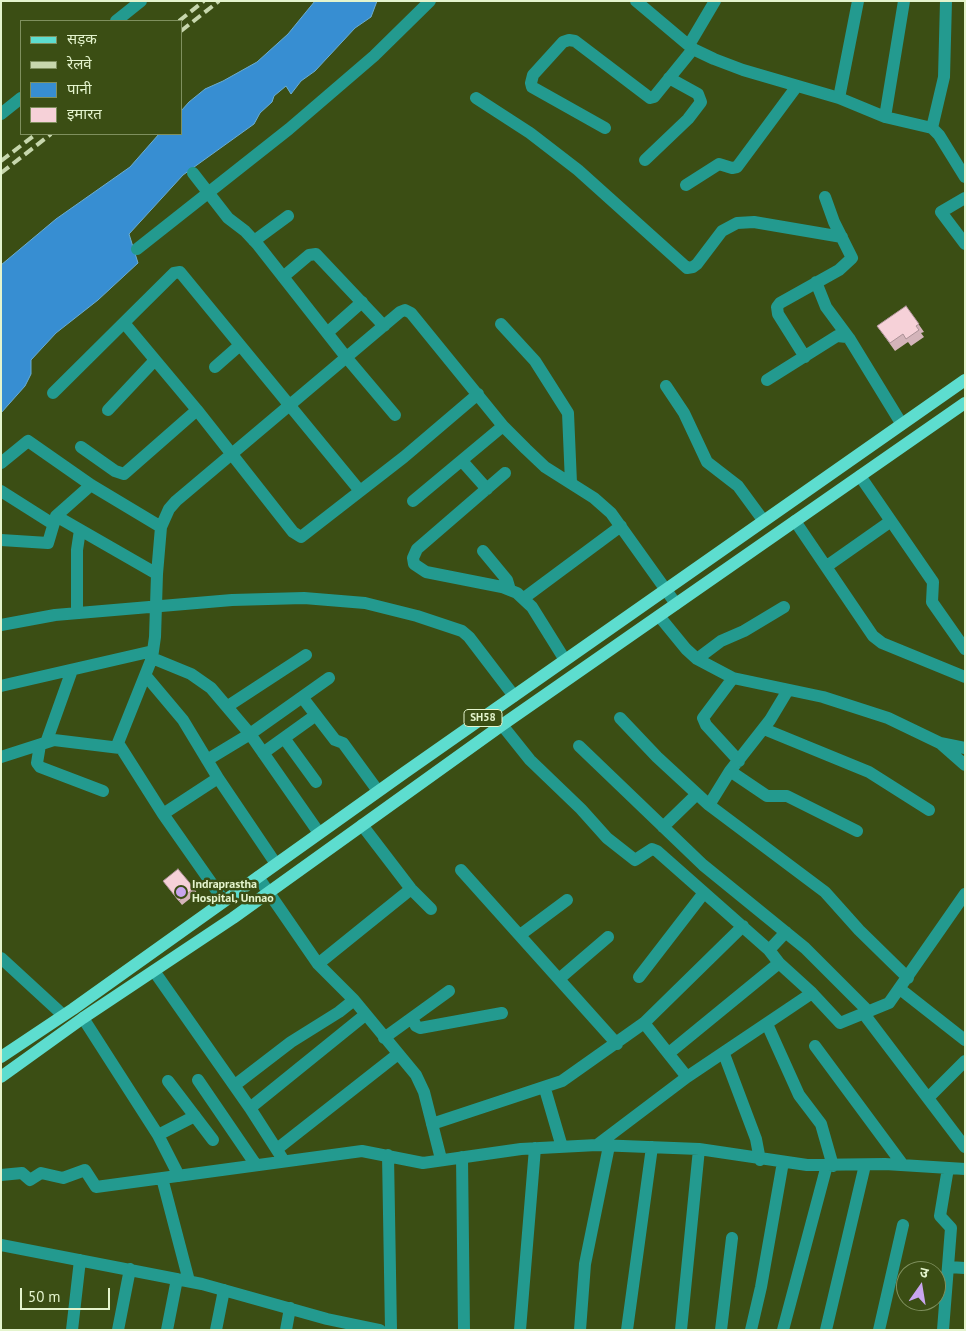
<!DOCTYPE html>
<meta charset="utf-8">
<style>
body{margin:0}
#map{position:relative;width:966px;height:1331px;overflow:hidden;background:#3b4e14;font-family:"PT Sans","Noto Sans Devanagari",sans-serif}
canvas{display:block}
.frame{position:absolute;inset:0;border:2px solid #e4f4cd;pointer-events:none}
.legend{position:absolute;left:20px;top:20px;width:162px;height:115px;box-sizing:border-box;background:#3b4e14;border:1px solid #7f905e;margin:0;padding:6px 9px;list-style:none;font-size:15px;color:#e4f4cd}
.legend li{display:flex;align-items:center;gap:10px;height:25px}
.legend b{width:25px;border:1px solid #7f905e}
.north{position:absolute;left:896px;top:1261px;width:50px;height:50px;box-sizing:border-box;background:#3b4e14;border:1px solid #7f905e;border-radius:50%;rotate:13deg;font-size:14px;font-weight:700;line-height:20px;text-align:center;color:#e4f4cd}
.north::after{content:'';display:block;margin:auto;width:18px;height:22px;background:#c8a5ee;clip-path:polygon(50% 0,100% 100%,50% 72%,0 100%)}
.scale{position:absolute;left:20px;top:1288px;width:90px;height:22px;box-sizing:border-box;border:2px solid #e4f4cd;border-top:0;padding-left:6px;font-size:15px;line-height:18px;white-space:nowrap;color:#e4f4cd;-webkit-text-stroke:4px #3b4e14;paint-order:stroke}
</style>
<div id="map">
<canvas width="966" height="1331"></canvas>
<div class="frame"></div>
<ul class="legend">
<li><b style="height:6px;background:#5dddcf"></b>सड़क</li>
<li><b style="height:6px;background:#c7d7ad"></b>रेलवे</li>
<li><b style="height:14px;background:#378ed2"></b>पानी</li>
<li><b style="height:14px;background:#f6d1d8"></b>इमारत</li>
</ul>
<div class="north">उ</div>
<div class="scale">50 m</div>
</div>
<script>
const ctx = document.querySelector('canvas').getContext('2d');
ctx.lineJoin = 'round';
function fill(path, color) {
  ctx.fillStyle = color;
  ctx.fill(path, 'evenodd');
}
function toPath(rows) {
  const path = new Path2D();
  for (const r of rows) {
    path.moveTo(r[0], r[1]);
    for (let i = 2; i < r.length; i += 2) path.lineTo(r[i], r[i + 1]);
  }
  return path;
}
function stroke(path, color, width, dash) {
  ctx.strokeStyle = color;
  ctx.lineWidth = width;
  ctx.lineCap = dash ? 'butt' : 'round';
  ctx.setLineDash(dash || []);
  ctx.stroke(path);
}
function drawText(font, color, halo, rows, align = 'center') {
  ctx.font = font + ' "PT Sans",sans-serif';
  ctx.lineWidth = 5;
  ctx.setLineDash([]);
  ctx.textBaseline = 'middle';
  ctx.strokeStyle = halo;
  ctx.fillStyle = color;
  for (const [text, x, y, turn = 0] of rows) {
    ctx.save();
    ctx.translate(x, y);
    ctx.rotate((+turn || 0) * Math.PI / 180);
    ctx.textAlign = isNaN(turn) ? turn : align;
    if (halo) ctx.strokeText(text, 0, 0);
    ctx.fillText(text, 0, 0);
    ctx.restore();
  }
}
const water = toPath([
 [315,1,377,1,371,17,355,28,315,71,301,81,291,94,286,86,274,96,272,102,260,113,254,124,183,175,129,234,138,263,98,300,56,333,31,360,31,374,25,386,1,413,1,265,56,219,130,167,159,134,181,134,181,111,189,102,205,89,223,81,257,62,288,34,315,1]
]);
const minor = toPath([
 [636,1,693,49,714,59,743,70,839,98,885,117,932,128,939,135,965,177],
 [116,21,141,1],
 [689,45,715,1],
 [476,98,530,133,578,170,687,268,693,267,697,264,722,231,737,223,754,222,842,237],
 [839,98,858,1],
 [1,114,21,98],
 [885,117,904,1],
 [605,128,532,87,531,83,533,75,563,42,569,40,575,41,650,98,654,97,693,49],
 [932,128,944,77,946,1],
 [645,160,688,119,701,102,698,94,669,78],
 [193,173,228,218,245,231,258,245,346,357,395,415],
 [686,185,719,164,732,168,737,167,797,86],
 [965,198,941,212,965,244],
 [254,241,288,216],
 [137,249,289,129,374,56,430,1],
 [283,277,309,255,316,254,384,326],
 [816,282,826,307,849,338,901,423],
 [125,324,197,410,293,532,301,537,404,457,478,394],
 [501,324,535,361,568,413,571,483],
 [327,333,362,302],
 [805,357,778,314,777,307,780,303,839,270,852,258,834,222,825,197],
 [215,367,240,345],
 [767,380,837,336,847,337],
 [666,386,684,413,707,462,738,486,763,520],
 [53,393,174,273,180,272,360,491],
 [108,410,155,360],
 [81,447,115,471,124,474,197,410],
 [462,461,487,489],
 [1,463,28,441,91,485,161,527],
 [505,473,417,549,413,558,414,564,426,572,502,587,517,593,532,607,565,660],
 [860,476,933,582,932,602,965,649],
 [1,491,53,524],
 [413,501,503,426],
 [56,516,157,574],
 [795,521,873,636,882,643,965,677],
 [1,540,48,543,56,516,91,485],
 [483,551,507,580,510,590],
 [827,566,891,521],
 [524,598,621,526],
 [77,613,77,550,80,530],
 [659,616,686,649,697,659,733,678,823,697,888,718,940,743,965,765],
 [1,625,55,615,232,600,304,598,365,603,417,616,462,631,469,637,514,696],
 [152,658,191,674,211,688,250,734,319,833],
 [697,659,721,641,744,631,784,607],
 [146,676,183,720,218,778,276,864],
 [733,678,703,718,706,725,739,761],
 [1,686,153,651],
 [302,697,335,740,343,743,378,791],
 [228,706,306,655],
 [620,718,657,757,709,805,825,892,859,930,908,978],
 [502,725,530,760,581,809,607,838,635,860,652,849,657,851,769,950,779,963,812,993,840,1023,889,1003,965,894],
 [764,729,869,772,929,810],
 [284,738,316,782],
 [47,740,72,670],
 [940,743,965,748],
 [40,745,37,763,40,767,103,791],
 [579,746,703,865,805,948,869,1012],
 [263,753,316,715],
 [1,757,54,740,120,748],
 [207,760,250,734,329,678],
 [730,771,767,796,787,796,857,831],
 [709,805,730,771,770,720,788,690],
 [163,814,218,778],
 [362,825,411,889,431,909],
 [663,827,697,794],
 [461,870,617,1044],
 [258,877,318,964,354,1000,416,1075,424,1092,441,1159],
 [224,901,163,814,118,743,152,658,155,637,157,574,161,527,169,509,176,501,400,312,405,310,411,313,503,426,526,449,545,467,594,498,611,513,676,604],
 [520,935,567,900],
 [769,950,786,932],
 [1,958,63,1015],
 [318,964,411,889],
 [154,971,250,1108,284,1161],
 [639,977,703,894],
 [559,979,608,937],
 [900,989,965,1040],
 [864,1014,965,1147],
 [83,1018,158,1135,179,1176],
 [412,1018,416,1026,420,1028,502,1013],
 [644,1023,687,1077],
 [767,1024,799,1095,821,1124,833,1166],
 [384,1038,449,991],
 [815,1046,903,1165],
 [669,1053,779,963],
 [724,1054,756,1139,760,1160],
 [198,1080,256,1165],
 [168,1081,213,1140],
 [235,1085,291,1042,339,1012,354,1000],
 [545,1089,562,1147],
 [928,1098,965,1061],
 [250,1108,365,1015],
 [432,1124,562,1081,644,1023,743,926],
 [158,1135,195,1116],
 [597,1145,687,1077,812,993],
 [277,1149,398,1054],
 [388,1155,391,1330],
 [462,1157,464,1330],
 [1,1175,22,1173,30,1180,41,1173,63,1178,85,1170,96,1187,362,1151,423,1163,521,1149,597,1145,699,1149,807,1165,885,1164,965,1169],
 [162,1178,189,1281],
 [1,1245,202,1284,327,1319,380,1330],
 [948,1267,965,1268],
 [72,1330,80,1260],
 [118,1330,130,1269],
 [167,1330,177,1279],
 [216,1330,224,1290],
 [286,1330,290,1308],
 [520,1330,535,1148],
 [580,1330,585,1264,609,1146],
 [627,1330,652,1147],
 [681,1330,699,1149],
 [721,1330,732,1238],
 [751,1330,761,1287,783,1162],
 [783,1330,827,1165],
 [826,1330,865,1165],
 [879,1330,903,1225],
 [943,1330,951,1228,940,1216,948,1168]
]);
const major = toPath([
 [1,1057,73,1009,404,773,965,380],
 [1,1077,83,1018,233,918,502,725,965,403]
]);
const rail = toPath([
 [179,21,204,1],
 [181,31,219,1],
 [1,161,36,134],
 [1,173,51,134]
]);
const wall = toPath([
 [906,306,924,332,921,333,924,337,911,346,908,342,895,351,877,326],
 [163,881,194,888,197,893,182,905]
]);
const building = toPath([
 [906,306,919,324,916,326,919,330,906,339,903,334,890,343,877,326,906,306],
 [178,869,194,888,179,901,163,881,178,869]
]);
const markers = [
 [181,892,6,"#c8a5ee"]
];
const shields = [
 [483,718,38]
];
const shieldNames = [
 ["SH58",483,718]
];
const poiNames = [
 ["Indraprastha",192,885],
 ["Hospital, Unnao",192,899]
];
fill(water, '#378ed2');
stroke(water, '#6badd0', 1);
stroke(minor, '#239a8f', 12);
stroke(major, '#5dddcf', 12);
stroke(rail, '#c7d7ad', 4, [10, 5]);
fill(wall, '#d4b4ba');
fill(building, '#f6d1d8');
stroke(building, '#ac9297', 1);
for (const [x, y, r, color] of markers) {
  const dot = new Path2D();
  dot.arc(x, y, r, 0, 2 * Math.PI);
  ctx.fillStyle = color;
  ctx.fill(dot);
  stroke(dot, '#3b4e14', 2);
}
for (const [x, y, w] of shields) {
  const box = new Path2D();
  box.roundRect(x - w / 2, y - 8.5, w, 17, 4);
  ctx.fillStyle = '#3b4e14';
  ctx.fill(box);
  stroke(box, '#e4f4cd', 1);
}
drawText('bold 11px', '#e4f4cd', null, shieldNames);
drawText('bold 12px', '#e4f4cd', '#3b4e14', poiNames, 'left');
</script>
